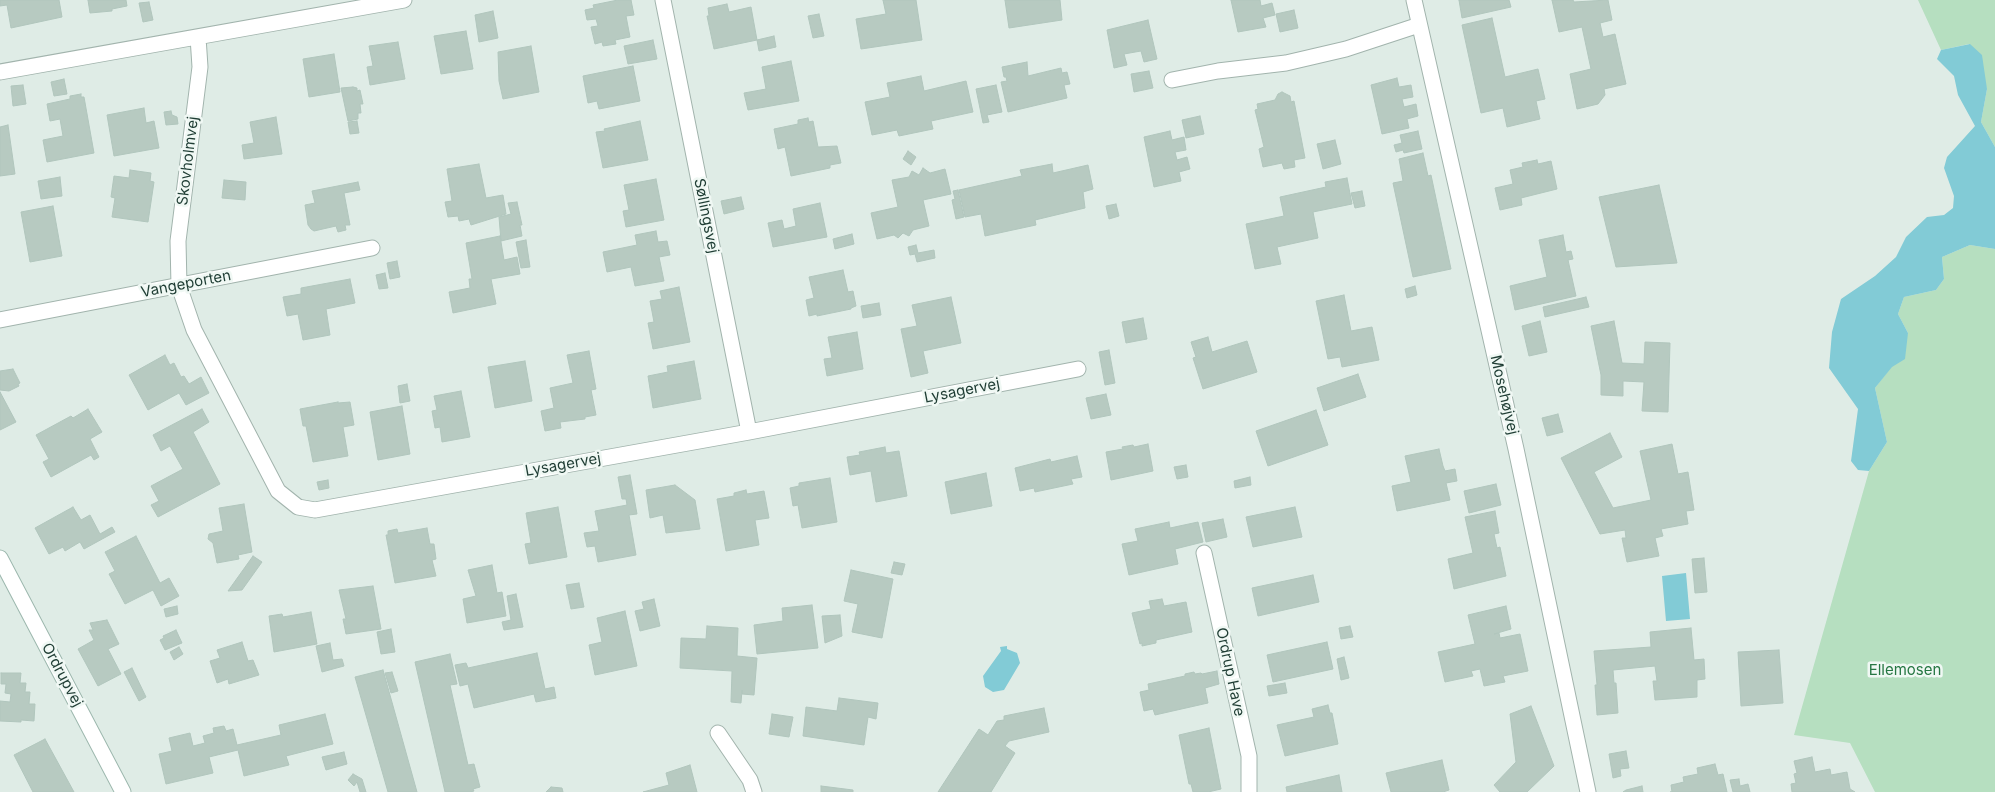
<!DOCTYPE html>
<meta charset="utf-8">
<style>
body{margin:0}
canvas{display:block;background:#dfece6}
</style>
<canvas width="1995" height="792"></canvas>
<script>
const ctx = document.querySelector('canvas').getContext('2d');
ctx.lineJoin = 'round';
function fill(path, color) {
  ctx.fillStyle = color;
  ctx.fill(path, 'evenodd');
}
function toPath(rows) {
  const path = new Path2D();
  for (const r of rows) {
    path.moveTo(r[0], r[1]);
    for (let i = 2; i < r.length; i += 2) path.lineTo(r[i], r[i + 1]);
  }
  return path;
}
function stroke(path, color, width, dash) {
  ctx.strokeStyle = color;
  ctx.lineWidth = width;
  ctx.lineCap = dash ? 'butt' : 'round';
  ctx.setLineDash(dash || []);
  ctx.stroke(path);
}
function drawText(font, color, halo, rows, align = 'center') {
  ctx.font = font + ' Inter,sans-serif';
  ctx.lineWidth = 5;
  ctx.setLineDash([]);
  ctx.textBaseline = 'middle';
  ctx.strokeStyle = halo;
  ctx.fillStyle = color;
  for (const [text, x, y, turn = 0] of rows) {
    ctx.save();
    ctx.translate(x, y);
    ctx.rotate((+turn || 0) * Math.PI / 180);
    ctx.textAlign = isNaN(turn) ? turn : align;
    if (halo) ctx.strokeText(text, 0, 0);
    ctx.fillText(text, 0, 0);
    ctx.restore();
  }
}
const green = toPath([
 [1918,0,1995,0,1995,147,1981,122,1987,89,1969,44,1941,50],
 [1970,245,1995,249,1995,792,1875,792,1850,743,1794,735,1869,471,1887,442,1875,388,1892,366,1908,333,1898,314,1904,297,1936,290,1944,279,1942,257]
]);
const water = toPath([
 [1970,44,1982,55,1987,89,1981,122,1995,147,1995,249,1970,245,1942,257,1944,279,1936,290,1904,297,1898,314,1908,333,1905,359,1892,367,1875,388,1887,442,1869,471,1858,470,1851,461,1858,409,1829,368,1832,332,1841,299,1875,276,1896,257,1906,237,1927,217,1944,215,1953,208,1954,196,1944,168,1947,157,1975,126,1958,95,1954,76,1937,59,1941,50],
 [1686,573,1690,619,1666,621,1662,576],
 [1007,646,1007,649,1017,653,1020,663,1004,690,993,692,985,687,983,676,1001,651,1000,647]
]);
const building = toPath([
 [0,0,59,0,62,17,11,28,7,5,0,6,0,0],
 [88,0,126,0,127,6,112,9,112,11,90,13,88,0],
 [631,0,634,15,626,16,630,37,615,40,616,44,603,46,602,42,595,44,591,27,598,26,596,19,587,20,585,10,594,8,593,5,618,0,631,0],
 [883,0,916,0,922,40,861,49,856,19,886,14,883,0],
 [1005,0,1060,0,1062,20,1009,28,1005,0],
 [1231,0,1260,0,1261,6,1272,3,1275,15,1263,18,1266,27,1238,32,1231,0],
 [1459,0,1509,0,1511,7,1462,18,1459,0],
 [1552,0,1573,0,1574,2,1608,0,1612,20,1600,23,1603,37,1615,34,1626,84,1604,89,1605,95,1598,104,1577,109,1570,74,1591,69,1582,27,1559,32,1552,0],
 [149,2,153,20,143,22,139,3,149,2],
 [727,4,729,12,751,7,757,40,714,49,707,16,709,16,708,8,727,4],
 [1294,10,1298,28,1280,32,1276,14,1294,10],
 [493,11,498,38,479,42,475,15,493,11],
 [819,14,824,36,813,38,808,16,819,14],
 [1492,18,1505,77,1538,69,1545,99,1536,101,1540,119,1507,127,1503,108,1481,113,1462,25,1492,18],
 [1148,20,1157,59,1144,62,1141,51,1124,54,1127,65,1114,68,1107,30,1148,20],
 [466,31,473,69,441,74,434,36,466,31],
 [774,36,776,47,759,51,757,40,774,36],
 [653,40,657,59,628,64,624,46,653,40],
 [398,42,405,79,370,85,367,67,373,66,369,46,398,42],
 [531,46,539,92,503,99,499,81,498,52,531,46],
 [334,54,340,92,309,97,303,59,334,54],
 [791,61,799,101,748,110,744,93,766,89,762,67,791,61],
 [1027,62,1028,76,1061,68,1062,73,1067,72,1070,84,1064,85,1067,98,1008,112,1001,82,1007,81,1006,77,1004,77,1002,67,1027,62],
 [633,66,640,101,599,109,597,101,588,103,583,76,633,66],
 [1149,71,1153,88,1134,92,1131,74,1149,71],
 [921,76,924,91,966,81,973,112,931,121,933,129,899,136,897,130,872,135,865,102,890,97,887,83,921,76],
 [1397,78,1399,87,1411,85,1413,97,1402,99,1404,107,1416,104,1418,116,1407,119,1409,128,1382,134,1371,85,1397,78],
 [64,79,67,94,54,96,51,82,64,79],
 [23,85,26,104,13,106,11,86,23,85],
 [996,85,1002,112,987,115,989,122,983,123,976,89,996,85],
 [353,87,357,88,357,91,360,90,363,104,360,104,361,113,358,113,358,119,348,121,341,88,353,87],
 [1282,92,1290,96,1291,102,1294,101,1305,158,1294,160,1295,167,1284,169,1282,163,1263,167,1259,149,1264,147,1255,110,1258,109,1257,104,1275,100,1278,94,1282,92],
 [81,94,81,97,84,97,94,153,47,162,43,140,63,136,60,119,50,121,47,104,70,99,70,96,81,94],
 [144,108,146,123,154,121,159,148,114,156,107,115,144,108],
 [171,111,172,115,177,117,178,124,166,125,164,112,171,111],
 [1200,116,1204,134,1186,138,1182,120,1200,116],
 [276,117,282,154,244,159,242,145,254,143,250,122,276,117],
 [808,118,809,122,813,121,818,147,837,146,841,163,830,165,830,168,791,176,785,147,778,149,774,129,798,124,798,120,808,118],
 [357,121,359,133,350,134,348,122,357,121],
 [640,121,648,160,603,168,596,132,605,131,604,129,640,121],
 [8,125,15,174,0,176,0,127,8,125],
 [1170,131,1172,140,1184,137,1186,150,1175,152,1177,160,1187,157,1190,169,1179,172,1181,181,1154,187,1144,137,1170,131],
 [1418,131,1422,149,1404,153,1403,150,1396,152,1394,145,1402,143,1400,135,1418,131],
 [1335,140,1341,164,1323,169,1317,144,1335,140],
 [908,151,916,157,911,165,903,159,908,151],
 [1423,153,1428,176,1431,175,1451,269,1413,277,1393,183,1403,181,1399,159,1423,153],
 [1537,160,1538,164,1551,161,1557,189,1521,198,1522,205,1500,210,1495,188,1513,184,1510,170,1523,167,1522,163,1537,160],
 [479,164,486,198,503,195,506,214,471,225,469,219,459,221,458,216,448,217,445,202,452,201,447,169,479,164],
 [1052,164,1053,173,1088,165,1093,189,1083,192,1085,208,1035,220,1036,225,985,236,981,214,965,217,959,190,1022,176,1020,170,1052,164],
 [923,168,930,173,945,169,951,194,923,200,929,226,913,230,909,236,903,233,898,238,894,235,877,239,871,213,898,207,892,180,909,177,912,171,919,175,923,168],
 [130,170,151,173,150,181,154,182,148,222,112,217,115,198,111,197,114,176,129,178,130,170],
 [60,177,62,196,41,199,38,181,60,177],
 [1347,178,1352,204,1313,212,1318,238,1277,247,1281,264,1255,269,1246,224,1284,216,1280,197,1326,187,1325,182,1347,178],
 [656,179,664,220,626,227,623,211,629,210,624,185,656,179],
 [224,180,246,182,245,200,222,198,224,180],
 [358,182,360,190,344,193,350,225,345,225,346,230,338,232,336,226,314,231,311,229,308,225,305,205,315,203,312,191,358,182],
 [1659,185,1677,263,1616,267,1599,197,1659,185],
 [958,190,964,217,956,219,952,200,955,199,953,191,958,190],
 [1362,191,1365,206,1355,208,1351,193,1362,191],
 [741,197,744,209,724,214,721,201,741,197],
 [517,202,522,225,520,225,522,236,501,241,499,217,511,214,508,203,517,202],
 [820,203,827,237,773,247,768,223,782,220,784,229,796,226,793,209,820,203],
 [1116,204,1119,216,1109,219,1106,206,1116,204],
 [53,206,62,256,30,262,21,212,53,206],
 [656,231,658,242,667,241,670,255,659,257,664,281,635,286,631,267,607,272,603,252,637,245,635,235,656,231],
 [852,234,854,244,835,249,833,239,852,234],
 [1563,235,1566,252,1571,251,1573,259,1568,260,1576,296,1515,310,1510,286,1547,277,1539,240,1563,235],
 [500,236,504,260,517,257,520,274,491,279,496,304,453,313,449,292,470,288,469,279,472,279,466,243,500,236],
 [526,240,530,267,521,268,516,242,526,240],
 [916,245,918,253,934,250,935,258,917,262,915,254,910,255,908,247,916,245],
 [397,261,400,277,390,279,387,263,397,261],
 [843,270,848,292,853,291,856,306,851,308,851,309,817,316,817,314,809,316,806,300,814,298,809,277,843,270],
 [385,273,388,288,379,289,376,275,385,273],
 [350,279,355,303,326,309,330,335,303,340,298,314,287,316,283,297,301,294,301,288,350,279],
 [1415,286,1417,295,1407,298,1405,289,1415,286],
 [679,287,690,342,653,349,648,323,654,322,650,301,662,299,660,291,679,287],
 [1344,295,1351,331,1372,327,1379,360,1342,367,1340,357,1328,359,1316,301,1344,295],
 [951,297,961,343,923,351,928,373,911,377,901,329,917,326,912,305,951,297],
 [1586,297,1589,307,1545,317,1543,307,1586,297],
 [879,303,881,315,863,318,861,306,879,303],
 [1143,318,1147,339,1126,343,1122,322,1143,318],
 [1540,321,1547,352,1529,356,1522,326,1540,321],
 [1614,321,1622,363,1644,364,1645,342,1670,343,1668,412,1642,411,1644,382,1623,381,1623,396,1601,395,1601,375,1591,326,1614,321],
 [857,332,863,369,827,376,824,359,832,358,828,337,857,332],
 [1208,337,1212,352,1247,341,1257,372,1203,389,1193,358,1196,357,1191,342,1208,337],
 [1109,350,1115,383,1105,385,1099,352,1109,350],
 [589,351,596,389,591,390,596,415,585,417,585,419,560,422,561,428,545,431,541,411,554,408,550,388,573,383,567,355,589,351],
 [165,355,170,365,174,363,181,377,184,376,189,384,201,377,209,393,186,405,179,393,148,410,129,375,165,355],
 [525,361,532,401,495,408,488,367,525,361],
 [694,361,701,399,653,408,648,376,668,372,667,366,694,361],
 [13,369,20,383,18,384,19,386,9,391,0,390,0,371,13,369],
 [1358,374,1366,397,1324,411,1317,388,1358,374],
 [407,384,410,401,400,403,398,386,407,384],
 [461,391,470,437,442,442,440,427,435,428,432,411,437,410,434,396,461,391],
 [0,392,16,422,0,430,0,392],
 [1106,394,1111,415,1091,419,1086,398,1106,394],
 [338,402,338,403,350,402,354,425,343,427,348,456,313,462,306,426,303,426,300,409,338,402],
 [402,406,410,454,378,460,370,412,402,406],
 [88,409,102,432,90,439,99,457,94,460,91,455,51,477,43,462,49,459,36,435,71,416,73,418,88,409],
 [202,409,209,422,193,432,220,484,158,517,151,505,159,501,151,486,183,469,170,446,161,451,153,435,202,409],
 [1316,410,1328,445,1268,466,1256,431,1316,410],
 [1558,414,1563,432,1547,436,1542,418,1558,414],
 [1610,433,1622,457,1594,472,1613,508,1651,500,1640,451,1672,444,1678,474,1688,472,1694,510,1686,511,1688,524,1661,529,1663,536,1655,538,1659,556,1627,562,1622,538,1626,538,1625,530,1600,534,1561,458,1610,433],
 [1148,444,1153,471,1111,480,1106,452,1123,449,1122,447,1133,445,1134,447,1148,444],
 [885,447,886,453,899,451,907,496,876,502,871,471,850,475,847,457,860,455,859,452,885,447],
 [1439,449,1443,466,1445,471,1455,469,1457,481,1446,483,1450,500,1397,511,1392,486,1411,482,1405,456,1439,449],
 [1077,456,1082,477,1071,479,1073,484,1035,492,1034,488,1020,491,1015,468,1050,459,1051,462,1077,456],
 [1186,465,1188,477,1177,479,1174,467,1186,465],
 [986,473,992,506,951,514,945,482,986,473],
 [630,475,637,514,629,515,636,555,598,562,595,546,587,547,584,533,599,531,595,511,627,505,626,499,622,499,618,477,630,475],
 [1250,477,1251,485,1235,488,1234,481,1250,477],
 [830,478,837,522,802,528,798,505,793,506,790,488,799,486,799,483,830,478],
 [328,480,329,488,319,490,317,482,328,480],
 [1496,484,1501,505,1469,513,1464,491,1496,484],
 [675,485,695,500,700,529,666,533,663,515,650,518,646,490,675,485],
 [746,490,747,494,764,491,769,518,755,520,759,545,726,551,717,499,734,496,734,493,746,490],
 [244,504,252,552,238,555,239,559,217,563,213,543,208,539,209,534,223,531,219,508,244,504],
 [73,507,81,520,90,515,100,534,112,527,115,532,84,549,80,542,65,551,63,547,49,554,35,528,73,507],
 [558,507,567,557,529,564,525,544,531,543,526,513,558,507],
 [1295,507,1302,537,1253,547,1246,517,1295,507],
 [1495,511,1499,533,1494,534,1497,548,1500,547,1506,576,1454,589,1448,559,1473,553,1465,517,1495,511],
 [1223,519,1227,537,1206,542,1202,523,1223,519],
 [1169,522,1170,528,1198,522,1203,542,1175,549,1178,564,1129,575,1122,544,1138,541,1135,529,1169,522],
 [427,528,430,544,434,544,436,559,432,560,436,576,395,583,386,535,388,535,388,531,397,529,398,533,427,528],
 [136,536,160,583,169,578,179,596,161,606,153,590,125,604,109,574,115,571,105,552,136,536],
 [253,556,262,562,242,590,228,591,253,556],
 [1704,558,1707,592,1695,593,1692,559,1704,558],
 [894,562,905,564,902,575,891,573,894,562],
 [492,565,497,593,502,592,506,616,467,623,463,599,476,596,468,570,492,565],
 [851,570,893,579,882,638,852,632,858,604,844,601,851,570],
 [1313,575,1319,602,1258,616,1252,588,1313,575],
 [579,583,584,607,571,609,566,585,579,583],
 [373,586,381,629,346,634,343,619,346,619,339,590,373,586],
 [516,594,523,627,504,630,502,622,511,620,507,596,516,594],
 [654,599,660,626,640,631,635,611,644,609,642,602,654,599],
 [1162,599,1164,606,1186,602,1192,632,1156,640,1156,643,1142,646,1142,643,1140,644,1132,613,1151,609,1149,601,1162,599],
 [812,605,818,648,757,654,754,625,783,621,782,608,812,605],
 [177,606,178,614,166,617,164,609,177,606],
 [1506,606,1511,629,1494,634,1499,633,1500,638,1520,634,1528,671,1503,676,1505,682,1484,686,1480,669,1471,671,1473,676,1445,682,1438,652,1475,644,1468,615,1506,606],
 [625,611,637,666,595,675,589,645,602,642,597,618,625,611],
 [311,612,317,644,274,652,269,616,282,614,283,617,311,612],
 [840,615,842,636,825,643,822,616,840,615],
 [107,620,119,644,108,649,121,674,98,686,78,649,94,640,89,630,93,630,90,623,107,620],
 [707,626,738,628,737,656,757,658,754,695,742,694,742,690,741,703,731,702,732,671,680,668,681,638,706,639,707,626],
 [1350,626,1353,637,1341,639,1339,628,1350,626],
 [1691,628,1694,660,1704,659,1705,679,1697,680,1697,697,1655,700,1653,681,1657,681,1655,666,1613,670,1614,683,1616,683,1618,713,1597,715,1595,685,1597,685,1594,651,1651,647,1650,632,1691,628],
 [391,629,395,652,381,654,377,632,391,629],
 [176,630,182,643,165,650,160,640,164,638,163,636,176,630],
 [242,642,248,661,253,660,259,675,229,684,228,679,217,683,210,661,220,658,217,650,242,642],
 [1327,642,1333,669,1273,682,1267,655,1327,642],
 [330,643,333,660,342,659,344,666,322,672,316,646,330,643],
 [179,647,183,654,174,660,170,652,179,647],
 [1779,650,1783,703,1741,706,1738,652,1779,650],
 [537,653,545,689,554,687,556,698,536,702,534,694,474,708,468,684,460,686,455,665,466,663,468,668,537,653],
 [450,654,457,684,450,685,468,765,474,764,480,787,473,789,474,791,470,792,445,792,415,662,450,654],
 [1344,657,1349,678,1341,680,1337,659,1344,657],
 [132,668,146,697,139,701,124,672,132,668],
 [383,670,417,792,388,792,355,677,383,670],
 [1217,671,1219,684,1205,688,1208,703,1155,715,1153,709,1144,711,1140,692,1149,690,1148,684,1185,676,1185,674,1194,672,1195,674,1201,673,1202,674,1217,671],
 [392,672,398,691,391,693,385,673,392,672],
 [1,673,21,673,20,683,26,683,25,692,30,692,29,704,35,704,34,721,21,720,21,722,0,721,0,701,10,702,11,694,5,693,6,684,1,684,1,673],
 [1285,683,1287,693,1269,696,1267,686,1285,683],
 [839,698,878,703,876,719,868,717,864,745,803,736,806,707,837,711,839,698],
 [1328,705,1330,713,1332,713,1338,744,1285,756,1277,725,1314,717,1312,709,1328,705],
 [1531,706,1554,766,1527,792,1500,792,1494,785,1516,762,1510,714,1531,706],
 [1044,708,1049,732,1009,741,1005,746,1015,753,991,792,938,792,979,729,988,735,997,721,1004,720,1004,716,1044,708],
 [325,714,333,744,286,756,289,765,244,776,238,750,209,757,213,773,166,784,159,754,172,751,169,738,190,733,193,746,205,743,203,736,214,733,213,728,224,726,226,731,233,729,237,745,281,735,279,725,325,714],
 [772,714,793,717,789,737,769,734,772,714],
 [1209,728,1221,789,1208,792,1193,792,1191,784,1189,784,1179,735,1209,728],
 [45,739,74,792,33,792,14,755,45,739],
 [1626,751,1629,768,1620,769,1621,776,1613,778,1609,754,1626,751],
 [344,752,347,764,326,770,322,757,344,752],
 [1812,757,1815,772,1830,769,1831,775,1847,772,1850,789,1855,792,1792,792,1791,784,1796,783,1794,774,1797,773,1794,761,1812,757],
 [1442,760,1449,790,1443,792,1391,792,1386,773,1442,760],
 [1715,764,1718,775,1723,774,1727,792,1670,792,1672,792,1671,785,1684,782,1683,777,1698,774,1697,768,1715,764],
 [690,765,697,792,643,792,669,785,666,773,690,765],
 [353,774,362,779,366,792,360,792,357,782,354,786,348,780,353,774],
 [1339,775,1342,792,1287,792,1286,787,1339,775],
 [1739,779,1740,786,1748,784,1750,792,1733,792,1730,780,1739,779],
 [821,786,853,790,853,792,821,792,821,786],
 [1642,786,1643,792,1623,792,1626,790,1642,786],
 [551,787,562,788,563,792,546,792,551,787]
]);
const street = toPath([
 [663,0,749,432],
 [1414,0,1516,449,1588,792],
 [198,37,200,67,178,241,179,286,194,330,278,491,298,507,315,510,749,432,1078,369],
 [0,72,404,0],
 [1172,80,1218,71,1286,63,1346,49,1419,25],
 [0,320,372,248],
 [1204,553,1249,756,1249,792],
 [718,733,750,780,754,792]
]);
const secondary = toPath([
 [0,558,123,792]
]);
const streetNames = [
 ["Skovholmvej",188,161,-83],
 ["Søllingsvej",706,216,79],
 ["Vangeporten",186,284,-11],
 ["Lysagervej",962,391,-11],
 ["Mosehøjvej",1504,395,77],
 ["Lysagervej",563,465,-10],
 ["Ordrup Have",1230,672,78],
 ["Ordrupvej",62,675,62]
];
const parkNames = [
 ["Ellemosen",1905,670]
];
fill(green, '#b6dfc0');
fill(water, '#82cbd6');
fill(building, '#b7cac1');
stroke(building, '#b1c6bd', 1);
stroke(street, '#a2b4ad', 17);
stroke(secondary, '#9db8ae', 17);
stroke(street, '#fff', 15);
stroke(secondary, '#fff', 15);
drawText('15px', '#1f3d34', '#f0f8f4', streetNames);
drawText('15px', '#267743', '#f0f8f4', parkNames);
</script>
